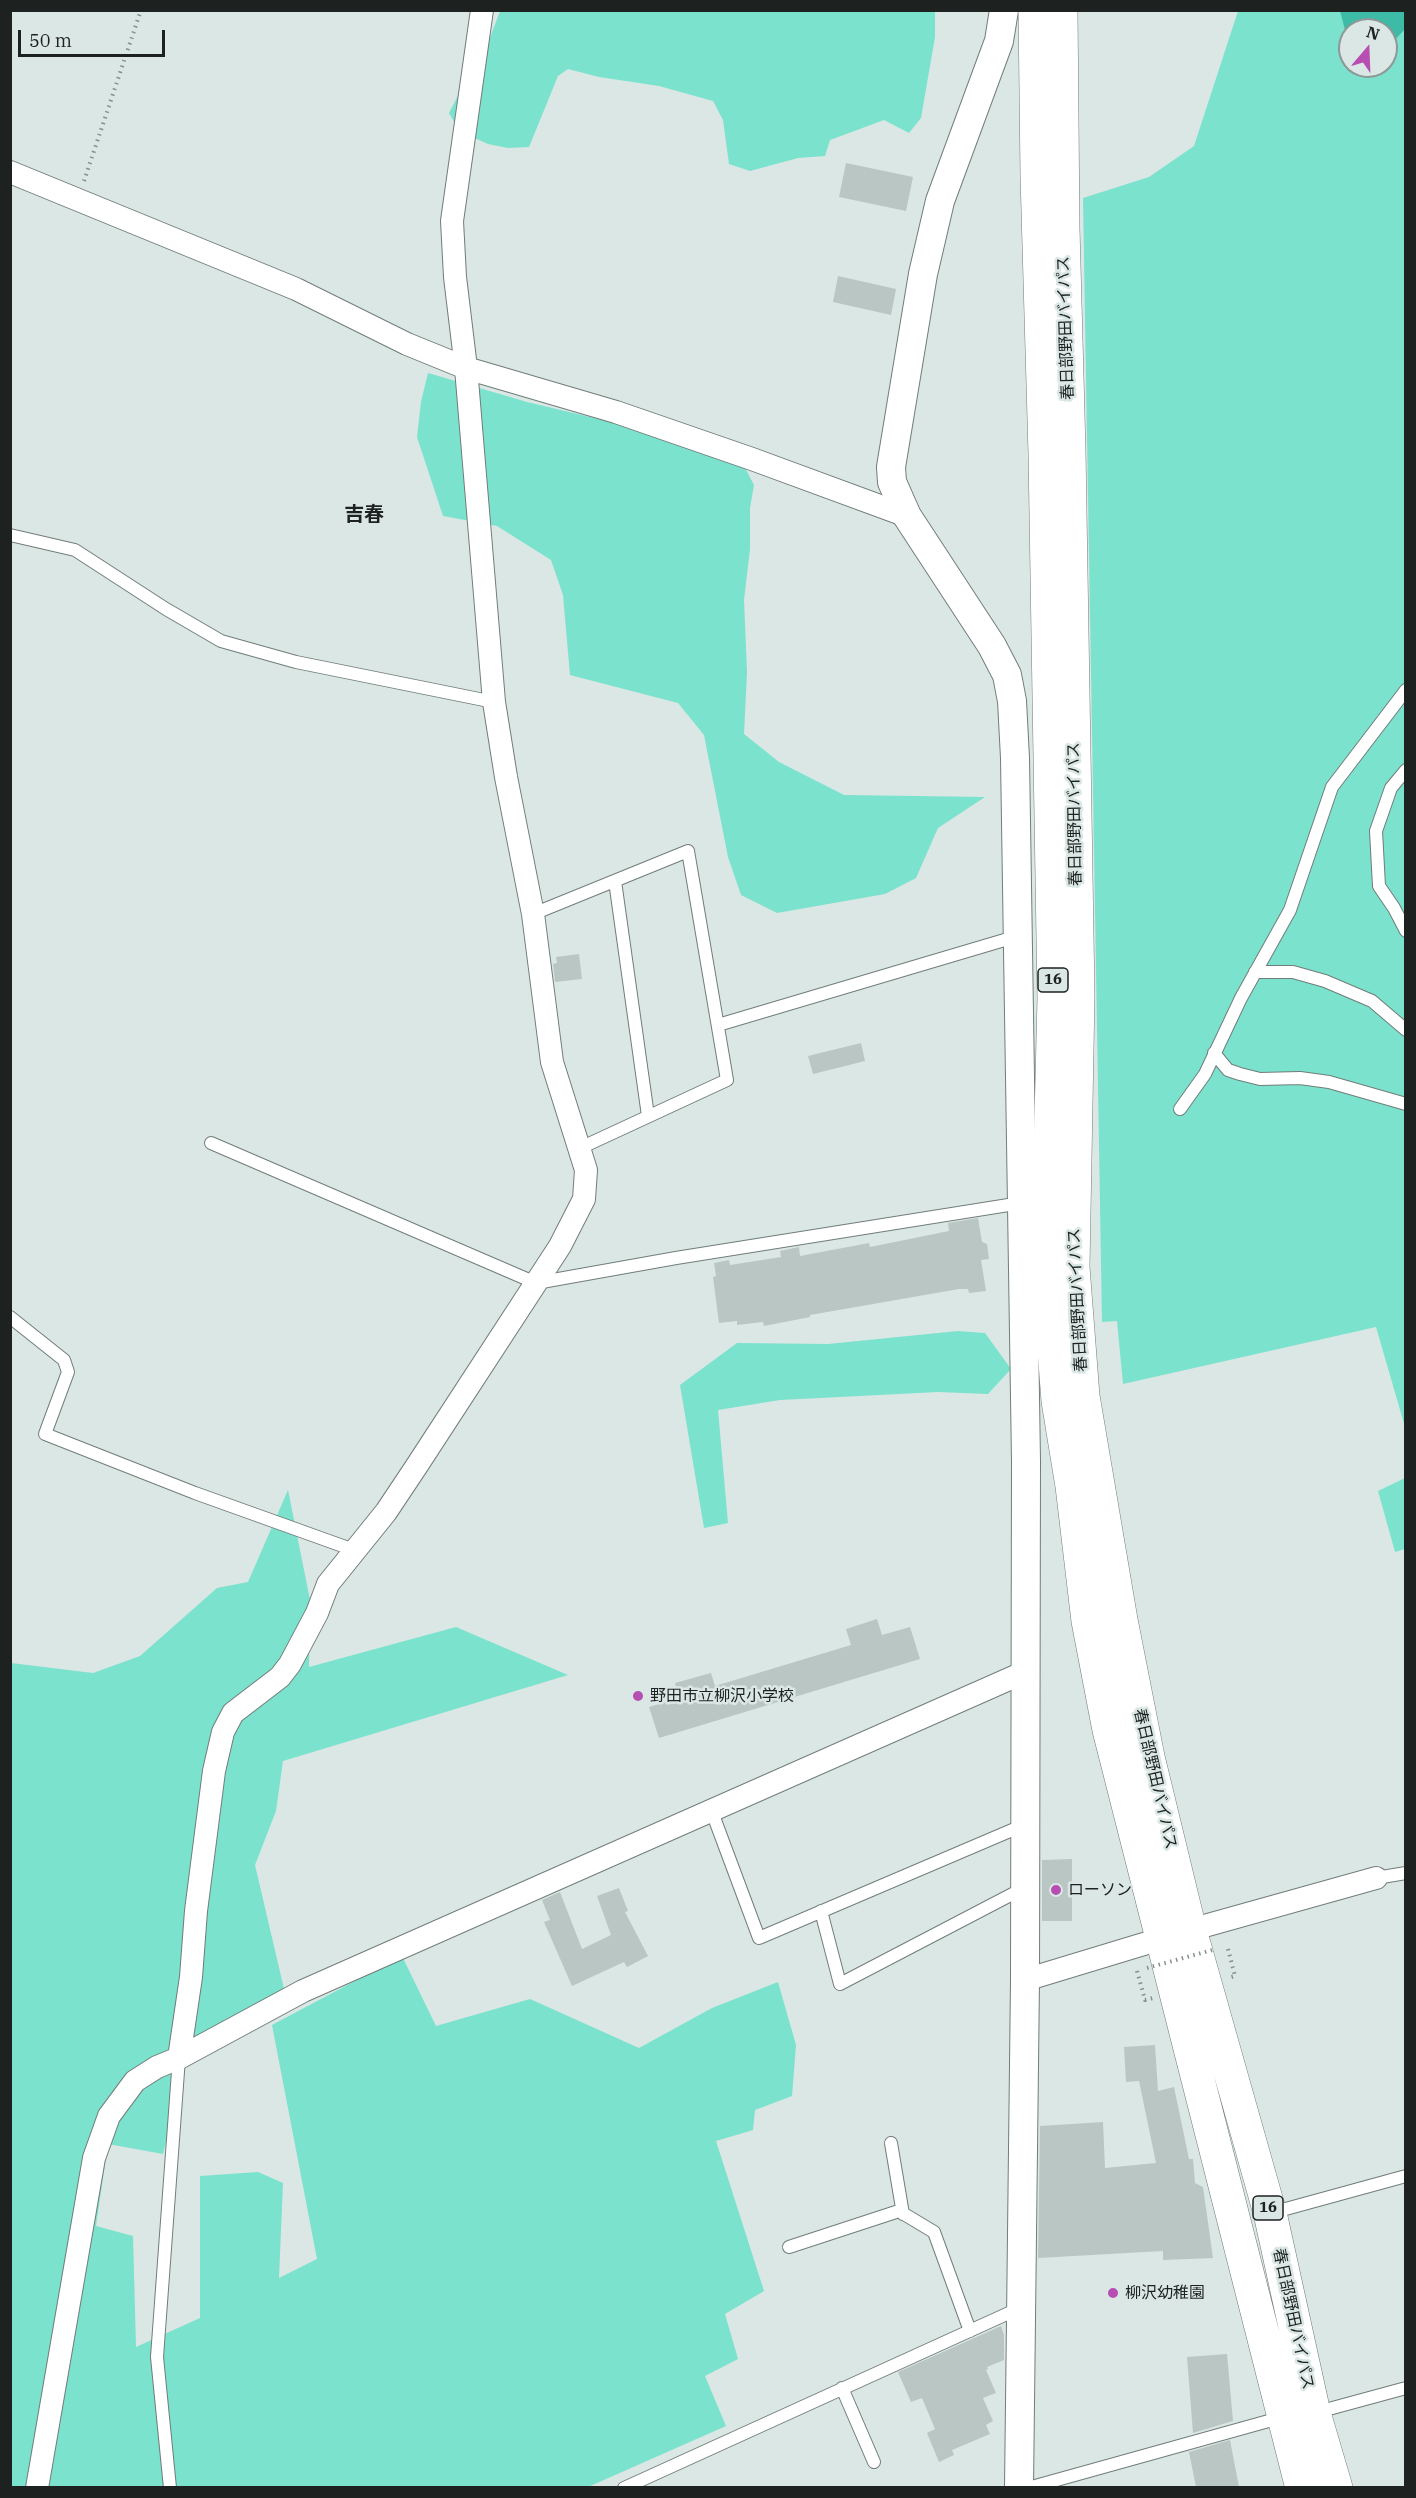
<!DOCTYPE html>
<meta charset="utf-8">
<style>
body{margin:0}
#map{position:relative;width:1416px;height:2498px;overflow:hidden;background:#dae7e4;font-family:"IBM Plex Serif",serif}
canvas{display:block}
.frame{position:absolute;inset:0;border:12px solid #1d2221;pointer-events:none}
.north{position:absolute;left:1338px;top:18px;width:60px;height:60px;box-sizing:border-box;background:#dae7e4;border:2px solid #8e9896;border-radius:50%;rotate:19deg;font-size:16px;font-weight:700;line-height:24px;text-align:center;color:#1d2221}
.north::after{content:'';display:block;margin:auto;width:21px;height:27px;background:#b74fb2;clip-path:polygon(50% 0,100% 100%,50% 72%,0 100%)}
.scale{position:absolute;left:18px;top:30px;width:147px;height:27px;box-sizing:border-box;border:3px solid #1d2221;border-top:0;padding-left:8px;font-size:18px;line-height:21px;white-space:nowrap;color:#1d2221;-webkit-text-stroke:4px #dae7e4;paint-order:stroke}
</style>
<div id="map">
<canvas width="1416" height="2498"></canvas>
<div class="frame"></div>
<div class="north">N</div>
<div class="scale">50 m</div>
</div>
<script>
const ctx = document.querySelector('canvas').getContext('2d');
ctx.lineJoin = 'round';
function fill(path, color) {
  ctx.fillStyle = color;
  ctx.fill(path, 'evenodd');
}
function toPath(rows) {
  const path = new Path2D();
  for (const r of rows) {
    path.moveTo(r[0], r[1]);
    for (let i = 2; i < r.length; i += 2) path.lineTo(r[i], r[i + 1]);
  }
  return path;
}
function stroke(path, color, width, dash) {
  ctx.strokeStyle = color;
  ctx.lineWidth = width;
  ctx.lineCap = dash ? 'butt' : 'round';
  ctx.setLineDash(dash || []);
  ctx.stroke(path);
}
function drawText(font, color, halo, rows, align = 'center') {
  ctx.font = font + ' "IBM Plex Serif","Noto Sans JP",serif';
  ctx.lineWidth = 5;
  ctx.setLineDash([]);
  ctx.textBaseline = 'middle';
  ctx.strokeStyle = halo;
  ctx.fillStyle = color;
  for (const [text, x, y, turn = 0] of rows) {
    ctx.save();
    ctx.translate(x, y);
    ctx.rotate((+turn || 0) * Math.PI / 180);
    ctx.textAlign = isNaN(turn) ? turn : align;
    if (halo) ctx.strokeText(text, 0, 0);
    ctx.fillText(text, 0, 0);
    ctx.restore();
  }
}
const green = toPath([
 [500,11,935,11,935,37,921,118,909,133,884,120,830,140,825,156,798,158,750,171,729,164,723,120,713,101,659,86,599,77,568,69,558,76,529,147,508,148,488,144,459,131,449,113,472,68,484,54],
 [1238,11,1405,11,1405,1427,1376,1327,1123,1384,1117,1321,1102,1322,1083,198,1149,177,1194,146],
 [1350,30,1386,30,1386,66,1350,66],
 [428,373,527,402,628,426,744,466,754,485,750,508,750,549,744,600,747,672,744,734,779,762,844,795,985,797,938,828,916,878,885,894,777,913,741,895,728,857,704,735,678,703,570,675,563,595,551,560,497,526,443,516,417,437,421,402],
 [958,1331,985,1333,1011,1369,988,1394,938,1392,780,1400,718,1410,728,1523,704,1528,680,1385,737,1343,828,1344],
 [1405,1478,1405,1549,1395,1552,1378,1491],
 [288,1490,310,1600,309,1667,456,1627,568,1675,283,1761,276,1811,255,1865,284,1989,191,2039,163,2154,108,2144,96,2226,133,2236,136,2347,200,2318,200,2176,258,2172,283,2183,279,2278,317,2259,272,2025,402,1956,436,2026,530,1999,639,2048,712,2008,778,1982,796,2045,792,2096,755,2110,753,2130,716,2141,764,2291,725,2314,738,2359,705,2376,726,2426,588,2487,11,2488,11,1663,93,1673,140,1656,217,1588,248,1582]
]);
const water = toPath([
 [1340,11,1405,11,1405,29,1392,43,1386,45,1386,30,1350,30,1350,49]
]);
const building = toPath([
 [846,163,913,177,906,211,839,197],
 [838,276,896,289,891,315,833,302],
 [579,954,582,979,555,982,553,964,557,963,556,957],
 [861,1043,865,1061,813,1074,808,1056],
 [978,1218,982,1242,987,1244,989,1259,981,1260,986,1291,969,1293,968,1289,959,1289,810,1315,810,1317,764,1326,763,1322,737,1325,737,1321,719,1323,713,1277,716,1276,714,1263,729,1260,730,1265,781,1257,780,1251,799,1247,800,1256,869,1243,870,1247,949,1231,948,1223],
 [877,1619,882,1635,910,1627,920,1659,659,1738,649,1707,679,1698,675,1683,711,1673,715,1686,851,1645,846,1629],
 [1072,1859,1072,1921,1042,1921,1042,1860],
 [619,1888,628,1911,625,1912,648,1956,627,1967,624,1962,572,1986,544,1922,550,1920,542,1900,560,1892,582,1949,611,1935,597,1896],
 [1155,2045,1158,2091,1174,2087,1189,2159,1193,2159,1195,2183,1203,2187,1213,2258,1163,2260,1163,2251,1038,2258,1040,2126,1103,2122,1105,2168,1156,2163,1139,2081,1126,2082,1124,2047],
 [1001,2326,1004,2335,1004,2360,987,2367,988,2369,986,2370,996,2393,983,2398,993,2421,986,2425,990,2434,952,2450,954,2455,939,2462,927,2433,935,2429,922,2398,911,2402,898,2372],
 [1227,2354,1233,2421,1193,2433,1187,2357],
 [1230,2440,1239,2487,1196,2487,1189,2452]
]);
const path = toPath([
 [84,181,141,10],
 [1228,1949,1235,1976,1228,1978],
 [1137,1971,1145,2000,1153,1998]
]);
const service = toPath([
 [10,535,75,550,166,609,221,641,296,662,494,702],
 [1406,770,1391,788,1376,831,1379,886,1394,908,1406,931],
 [615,881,648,1116],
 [533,914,688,851,727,1080,578,1149],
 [1255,972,1293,972,1325,981,1372,1001,1406,1030],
 [718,1025,1018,936],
 [1214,1053,1228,1070,1240,1074,1260,1079,1300,1078,1329,1082,1406,1104],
 [1180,1109,1205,1074,1241,998,1290,910,1332,787,1406,690],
 [211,1143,536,1283,676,1258,1021,1203],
 [10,1317,64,1360,68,1372,45,1434,195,1493,354,1550],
 [712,1812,759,1938,1024,1825],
 [1376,1878,1406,1873],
 [821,1911,840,1984,1024,1888],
 [891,2143,903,2214],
 [1271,2213,1406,2176],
 [789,2247,899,2211,934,2232,970,2331],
 [842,2388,874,2462],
 [1314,2413,1406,2388],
 [170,2488,157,2357,179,2058],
 [624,2488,1020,2308],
 [1028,2488,1283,2417]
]);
const minor = toPath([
 [10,172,296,289,407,344,466,368,616,412,752,459,907,516],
 [1025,1980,1190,1930,1376,1878],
 [179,2058,191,1977,196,1911,214,1771,223,1732,233,1713,280,1677,290,1664,317,1613,328,1584,386,1512,416,1467,560,1246,584,1199,586,1170,552,1062,533,914,506,777,494,702,466,368,455,277,452,221,482,10],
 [37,2488,94,2158,109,2116,135,2081,157,2067,179,2058,303,1991,1025,1672]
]);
const tertiary = toPath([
 [1004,10,999,41,940,201,923,274,891,467,892,482,907,516,992,646,1007,675,1012,701,1015,758,1026,1461,1025,1980,1019,2488]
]);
const trunk = toPath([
 [1035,10,1037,176,1045,454,1054,998,1049,1198,1051,1311,1058,1401,1072,1486,1088,1621,1109,1730,1302,2488],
 [1061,10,1063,228,1069,450,1078,995,1073,1267,1083,1396,1121,1620,1148,1757,1190,1930,1270,2213,1314,2413,1336,2488]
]);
const pathBridge = toPath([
 [1147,1968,1216,1949]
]);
const markers = [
 [638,1696,6,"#b74fb2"],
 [1056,1890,6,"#b74fb2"],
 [1113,2293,6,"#b74fb2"]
];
const shields = [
 [1053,980,30],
 [1268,2208,30]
];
const shieldNames = [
 ["16",1053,980],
 ["16",1268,2208]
];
const streetNames = [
 ["春日部野田バイパス",1066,328,-92],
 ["春日部野田バイパス",1075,814,-91],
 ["春日部野田バイパス",1078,1300,-93],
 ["春日部野田バイパス",1155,1779,77],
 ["春日部野田バイパス",1293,2319,78]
];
const poiNames = [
 ["野田市立柳沢小学校",650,1696],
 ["ローソン",1068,1890],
 ["柳沢幼稚園",1125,2293]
];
const quarterNames = [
 ["吉春",364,515]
];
fill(green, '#7be2cd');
fill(water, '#3ebba6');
fill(building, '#bac6c3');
stroke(service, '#717d7a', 14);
stroke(minor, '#717d7a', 24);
stroke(tertiary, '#717d7a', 30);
stroke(trunk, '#717d7a', 34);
stroke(path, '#87908e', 4, [1.5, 4.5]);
stroke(service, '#fff', 12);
stroke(minor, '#fff', 22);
stroke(tertiary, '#fff', 28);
stroke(trunk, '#fff', 33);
stroke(pathBridge, '#87908e', 4, [1.5, 4.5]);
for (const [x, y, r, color] of markers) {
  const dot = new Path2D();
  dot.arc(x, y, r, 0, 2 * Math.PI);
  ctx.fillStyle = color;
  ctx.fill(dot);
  stroke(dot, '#dae7e4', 2);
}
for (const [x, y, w] of shields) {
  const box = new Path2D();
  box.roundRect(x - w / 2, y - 12, w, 24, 4.5);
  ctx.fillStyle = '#dae7e4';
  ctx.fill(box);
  stroke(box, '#1d2221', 1.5);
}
drawText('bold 15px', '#1d2221', null, shieldNames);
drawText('16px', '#1d2221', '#dae7e4', streetNames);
drawText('16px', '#1d2221', '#dae7e4', poiNames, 'left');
drawText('bold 20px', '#1d2221', '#dae7e4', quarterNames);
</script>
